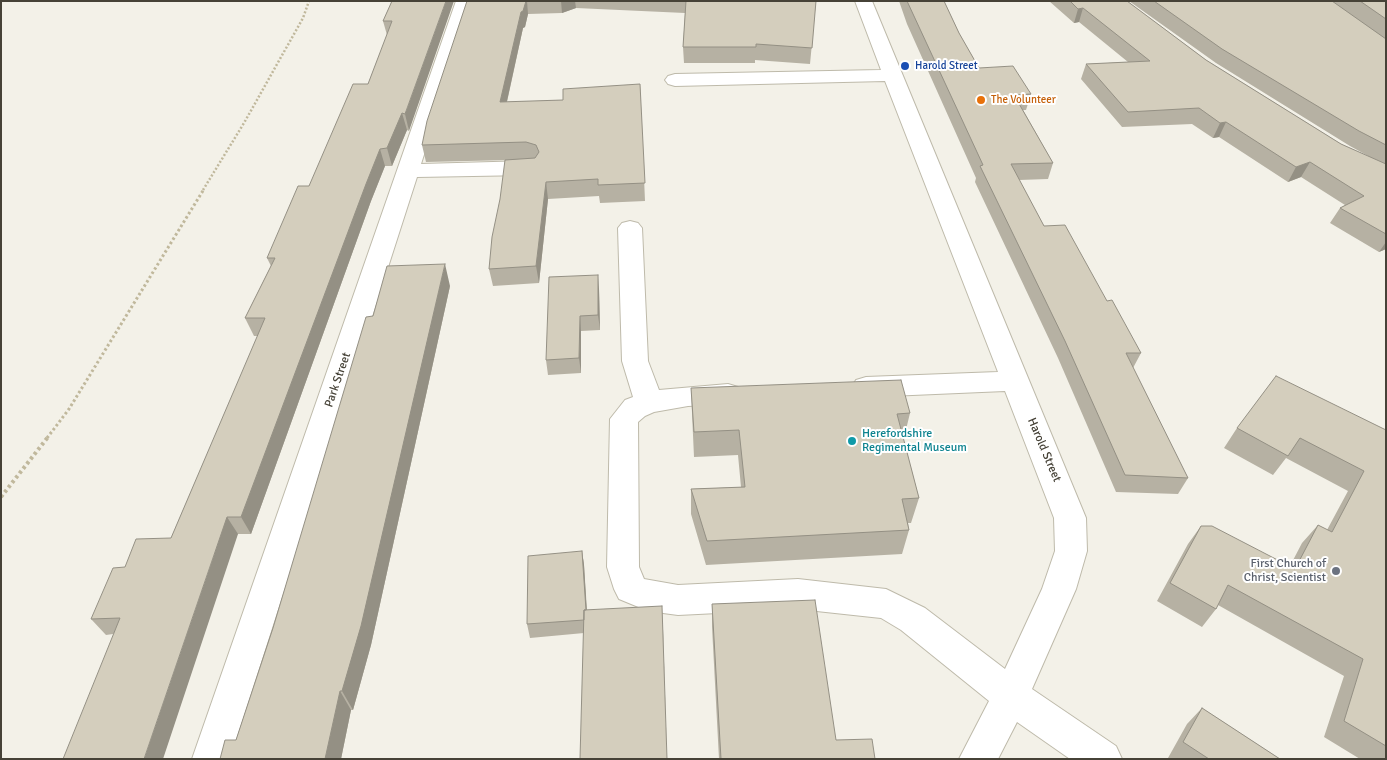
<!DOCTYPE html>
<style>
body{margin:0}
#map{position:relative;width:1387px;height:760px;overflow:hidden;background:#f3f1e8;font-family:Signika,sans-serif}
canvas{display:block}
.frame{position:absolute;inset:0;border:2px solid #464237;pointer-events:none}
</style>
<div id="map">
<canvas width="1387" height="760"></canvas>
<div class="frame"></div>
</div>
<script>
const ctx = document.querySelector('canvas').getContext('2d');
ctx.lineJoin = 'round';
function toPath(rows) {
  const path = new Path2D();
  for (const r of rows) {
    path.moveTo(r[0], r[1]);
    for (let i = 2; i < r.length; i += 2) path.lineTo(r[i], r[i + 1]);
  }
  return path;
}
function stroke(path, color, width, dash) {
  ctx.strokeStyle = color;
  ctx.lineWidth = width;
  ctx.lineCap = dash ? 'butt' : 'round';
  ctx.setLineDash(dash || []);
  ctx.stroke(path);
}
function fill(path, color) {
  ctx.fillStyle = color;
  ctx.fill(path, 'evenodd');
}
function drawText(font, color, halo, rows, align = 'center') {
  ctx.font = font + ' Signika,sans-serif';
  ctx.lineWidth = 4;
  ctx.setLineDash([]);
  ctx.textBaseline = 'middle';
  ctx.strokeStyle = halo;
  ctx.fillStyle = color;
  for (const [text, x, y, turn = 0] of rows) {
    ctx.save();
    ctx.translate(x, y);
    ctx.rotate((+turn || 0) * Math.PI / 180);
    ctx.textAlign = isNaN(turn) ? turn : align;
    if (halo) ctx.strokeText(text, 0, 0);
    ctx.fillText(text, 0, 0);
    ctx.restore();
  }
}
const pathFar2 = toPath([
 [203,190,244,123,303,18,309,1]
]);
const pathFar1 = toPath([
 [47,438,69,409,204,189]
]);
const path = toPath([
 [1,497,48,437]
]);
const minor = toPath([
 [456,1,473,1,421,164,529,161,537,163,540,168,537,173,529,175,417,177,230,759,192,759,456,1],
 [855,1,872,1,1086,518,1087,551,1076,589,1032,689,1116,746,1122,759,1070,759,1017,722,998,759,959,759,989,701,901,630,881,618,798,609,678,615,648,611,636,606,619,599,614,589,607,567,610,419,625,400,633,397,622,361,618,228,622,223,630,221,638,223,642,228,648,361,659,390,728,384,738,387,742,394,738,401,728,404,688,406,654,412,645,416,638,422,639,567,644,579,678,585,798,579,886,589,925,608,1005,669,1042,589,1055,551,1054,518,1005,391,866,397,856,394,852,387,856,380,866,377,998,372,885,81,675,86,668,84,665,80,668,76,675,74,881,70,855,1]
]);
const wall = toPath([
 [392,1,409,131,407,130,392,166,385,166,371,201,251,534,238,534,113,634,106,635,91,619,125,567,171,538,258,336,254,336,245,318,271,266,267,258,368,84,387,35,383,21],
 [467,1,816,1,810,64,755,60,755,63,684,63,683,47,685,13,576,8,562,13,528,14,525,27,523,28,507,102,563,100,640,84,645,201,600,203,599,196,548,199,539,283,493,286,489,269,509,160,426,162,422,145],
 [899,1,944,1,959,33,979,68,1031,94,1026,110,1023,110,1053,163,1048,179,1019,180,1044,226,1107,301,1141,353,1133,368,1188,478,1178,494,1116,492,1058,358,975,182,976,178,907,24],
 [1049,1,1127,1,1206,60,1341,144,1370,157,1350,146,1216,63,1129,1,1386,1,1386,249,1379,252,1330,223,1340,208,1345,205,1301,177,1288,182,1219,137,1213,138,1192,124,1122,127,1081,79,1086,64,1128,62,1079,22,1074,23],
 [450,286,371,645,353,710,351,710,341,759,220,759,236,740,273,628],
 [599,289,600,330,581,331,581,373,548,375,546,360],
 [691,388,910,413,904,438,903,438,919,498,911,523,908,523,909,530,902,554,706,565,691,514,691,489,741,487,738,455,694,457,692,413],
 [1237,428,1386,430,1386,759,1360,759,1324,737,1344,676,1218,605,1216,609,1202,627,1157,601,1188,544,1201,526,1290,566,1302,543,1318,525,1327,530,1348,491,1286,458,1273,475,1224,448],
 [582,551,584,565,587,610,663,629,584,633,530,638,527,624],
 [712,604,836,740,875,759,719,759,712,627],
 [1202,708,1280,759,1170,759,1168,758,1187,724]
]);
const shadedWall = toPath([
 [446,1,454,1,409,131,405,114],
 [526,1,527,1,528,14,525,27,523,28,503,119,500,102,521,12],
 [561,1,575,1,576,8,562,13],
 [1083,8,1079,22,1074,23,1078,9],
 [402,113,407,130,392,166,387,148],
 [1226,122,1219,137,1213,138,1220,123],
 [380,149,385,166,371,201,251,534,241,517,366,184],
 [1310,162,1301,177,1288,182,1296,167],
 [546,182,548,199,539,283,536,266],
 [1386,242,1386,249,1379,252],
 [445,264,450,286,371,645,353,710,342,691],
 [598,275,599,289,600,330,598,315],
 [580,316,581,331,581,373,579,358],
 [227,517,238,534,163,759,144,759],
 [582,551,584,565,588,633,586,619],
 [662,606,663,629,667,759],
 [340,691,351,710,341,759,325,759]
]);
const building = toPath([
 [392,1,446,1,405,114,402,113,387,148,380,149,366,184,241,517,227,517,144,759,63,759,120,618,91,619,113,568,125,567,136,539,171,538,265,318,245,318,275,258,267,258,298,186,309,186,353,84,368,84,392,21,383,21,392,1],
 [467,1,526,1,523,11,521,12,500,102,563,100,563,89,640,84,645,183,598,185,598,179,546,182,536,266,489,269,492,237,500,199,505,160,535,158,539,152,536,145,526,142,422,145,427,121,467,1],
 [686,1,816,1,812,48,756,44,756,47,683,47,686,1],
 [907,1,944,1,959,33,979,68,1013,66,1031,94,1014,95,1053,163,1011,164,1044,226,1065,225,1107,301,1112,300,1141,353,1126,353,1188,478,1125,475,1065,341,980,166,983,165,907,1],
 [1070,1,1127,1,1206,60,1341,144,1386,164,1386,234,1340,208,1364,196,1310,162,1296,167,1226,122,1220,123,1199,108,1128,112,1086,64,1150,61,1083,8,1078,9,1070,1],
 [1154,1,1332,1,1386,39,1386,145,1359,131,1222,49,1154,1],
 [1360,1,1386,1,1386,19,1360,1],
 [445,264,361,626,342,691,340,691,325,759,220,759,225,740,236,740,273,628,366,317,373,316,387,266,445,264],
 [598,275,598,315,580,316,579,358,546,360,549,277,598,275],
 [1276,376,1386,430,1386,746,1344,721,1363,659,1228,585,1216,609,1170,583,1201,526,1212,526,1295,569,1318,525,1332,532,1364,471,1300,438,1288,456,1237,428,1276,376],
 [901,380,910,413,897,414,919,498,902,499,909,530,707,541,691,489,745,487,739,430,694,432,691,388,901,380],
 [582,551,586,610,584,610,584,620,527,624,528,556,582,551],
 [815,600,836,740,872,739,875,759,721,759,712,604,815,600],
 [662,606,667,759,580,759,584,610,662,606],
 [1202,708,1280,759,1209,759,1183,742,1202,708]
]);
const markers = [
 [905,66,5,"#1a4fb4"],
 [981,100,5,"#e8710a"],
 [852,441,5,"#0f9aa8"],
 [1336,571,5,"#6b7280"]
];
const farTransitnames = [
 ["Harold Street",915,66]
];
const farFoodnames = [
 ["The Volunteer",991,100]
];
const streetNames = [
 ["Park Street",338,380,-71],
 ["Harold Street",1044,450,67]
];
const cultureNames = [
 ["Herefordshire",862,434],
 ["Regimental Museum",862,448]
];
const worshipNames = [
 ["First Church of",1326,564],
 ["Christ, Scientist",1326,578]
];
stroke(minor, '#bebaaa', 2);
stroke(pathFar2, '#c0b89c', 2.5, [2, 2]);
stroke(pathFar1, '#c0b89c', 3, [2.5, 2.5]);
stroke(path, '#c0b89c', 4, [3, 3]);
fill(minor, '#fff');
fill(wall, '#b6b1a3');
fill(shadedWall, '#949084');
fill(building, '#d4cebd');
stroke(building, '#949084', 1);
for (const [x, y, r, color] of markers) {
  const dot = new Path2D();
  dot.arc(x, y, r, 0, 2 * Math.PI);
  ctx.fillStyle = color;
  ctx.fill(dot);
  stroke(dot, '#fff', 2);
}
drawText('11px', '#164399', '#fff', farTransitnames, 'left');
drawText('11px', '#c56008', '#fff', farFoodnames, 'left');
drawText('12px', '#464237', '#fff', streetNames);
drawText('12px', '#0d838f', '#fff', cultureNames, 'left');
drawText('12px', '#5b616d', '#fff', worshipNames, 'right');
</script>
